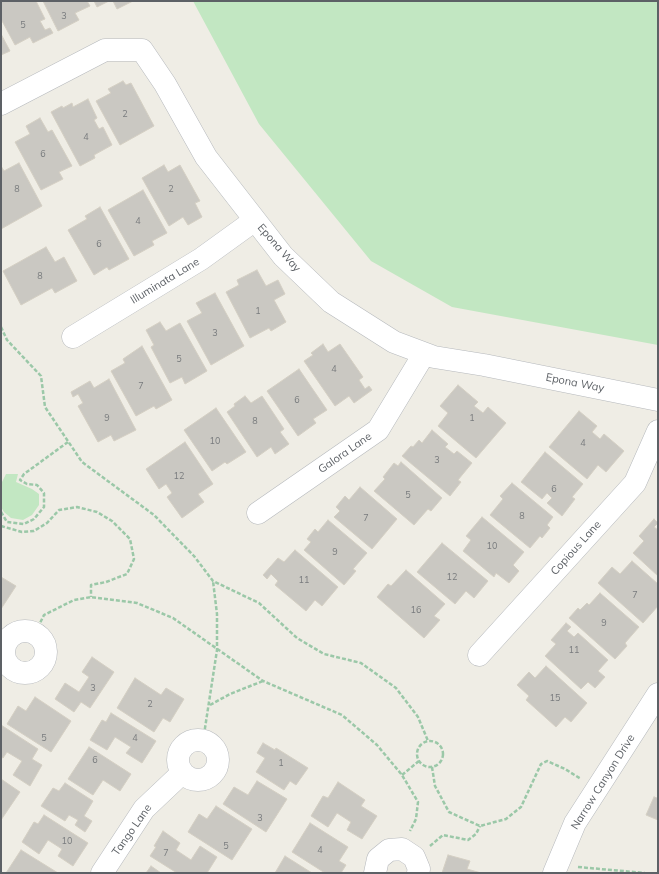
<!DOCTYPE html>
<style>
body{margin:0}
#map{position:relative;width:659px;height:874px;overflow:hidden;background:#efede5;font-family:Mulish,sans-serif}
canvas{display:block}
.frame{position:absolute;inset:0;border:2px solid #5d6166;pointer-events:none}
</style>
<div id="map">
<canvas width="659" height="874"></canvas>
<div class="frame"></div>
</div>
<script>
const ctx = document.querySelector('canvas').getContext('2d');
ctx.lineJoin = 'round';
function fill(path, color) {
  ctx.fillStyle = color;
  ctx.fill(path, 'evenodd');
}
function toPath(rows) {
  const path = new Path2D();
  for (const r of rows) {
    if (r.length === 3) {
      path.moveTo(r[0] + r[2], r[1]);
      path.arc(r[0], r[1], r[2], 0, 2 * Math.PI);
      continue;
    }
    path.moveTo(r[0], r[1]);
    for (let i = 2; i < r.length; i += 2) path.lineTo(r[i], r[i + 1]);
  }
  return path;
}
function stroke(path, color, width, dash) {
  ctx.strokeStyle = color;
  ctx.lineWidth = width;
  ctx.lineCap = dash ? 'butt' : 'round';
  ctx.setLineDash(dash || []);
  ctx.stroke(path);
}
function drawText(font, color, halo, rows, align = 'center') {
  ctx.font = font + ' Mulish,sans-serif';
  ctx.lineWidth = 3.5;
  ctx.setLineDash([]);
  ctx.textBaseline = 'middle';
  ctx.strokeStyle = halo;
  ctx.fillStyle = color;
  for (const [text, x, y, turn = 0] of rows) {
    ctx.save();
    ctx.translate(x, y);
    ctx.rotate((+turn || 0) * Math.PI / 180);
    ctx.textAlign = isNaN(turn) ? turn : align;
    if (halo) ctx.strokeText(text, 0, 0);
    ctx.fillText(text, 0, 0);
    ctx.restore();
  }
}
const green = toPath([
 [193,1,658,1,658,345,452,307,371,261,259,124],
 [6,474,18,474,16,482,32,489,39,494,39,505,32,515,23,520,11,518,4,512,1,507,1,484]
]);
const building = toPath([
 [1,1,36,1,45,19,40,21,45,30,50,28,53,33,33,43,30,37,15,45,1,19,1,1],
 [43,1,87,1,90,6,75,13,79,20,58,31,43,1],
 [94,1,109,1,97,7,94,1],
 [113,1,133,1,117,9,113,1],
 [1,34,10,51,1,55,1,34],
 [123,81,126,85,131,83,154,126,120,145,96,101,111,93,108,89,123,81],
 [88,99,97,118,94,120,99,129,103,127,112,145,94,155,95,158,80,166,51,112,62,106,63,108,72,103,73,107,88,99],
 [40,118,48,132,52,130,72,166,59,172,63,179,41,190,15,142,30,134,26,126,40,118],
 [19,163,42,206,1,229,1,166,4,171,19,163],
 [164,165,168,172,180,165,200,201,195,203,202,217,188,225,183,217,169,226,142,178,164,165],
 [143,190,167,233,152,241,154,245,134,256,108,210,143,190],
 [100,207,129,259,109,270,107,267,94,275,68,230,87,219,85,216,100,207],
 [46,247,55,262,64,257,77,281,55,293,52,288,21,305,3,271,46,247],
 [257,270,266,286,278,280,285,294,274,300,286,322,271,331,269,328,250,338,226,292,239,285,237,280,257,270],
 [215,293,244,346,211,365,187,321,202,313,196,303,215,293],
 [160,322,166,331,180,323,207,371,185,384,182,377,170,383,151,347,154,345,146,330,160,322],
 [323,344,328,352,340,344,363,377,359,380,365,389,369,386,372,390,354,403,349,396,335,406,304,361,313,355,311,353,323,344],
 [142,346,172,400,156,409,154,406,136,416,111,371,125,363,123,359,142,346],
 [299,369,327,410,313,419,316,423,298,436,267,391,299,369],
 [109,379,136,430,114,441,111,435,98,442,78,406,83,403,78,394,73,397,71,392,90,381,94,388,109,379],
 [458,385,478,402,474,406,483,413,488,407,506,423,476,458,438,426,448,413,440,406,458,385],
 [245,396,251,403,262,396,284,429,280,432,289,444,275,454,271,447,257,457,227,412,235,406,234,404,245,396],
 [216,408,246,452,227,464,225,462,212,471,184,430,216,408],
 [579,411,597,426,592,432,600,439,604,434,624,451,606,472,598,465,587,479,549,447,579,411],
 [432,430,448,444,445,447,454,454,457,451,472,463,458,480,461,482,450,496,402,456,411,446,413,447,419,440,422,443,432,430],
 [185,442,213,484,198,494,204,502,182,518,167,497,172,493,166,484,159,489,146,469,185,442],
 [545,452,583,484,572,497,575,499,562,516,547,503,552,498,547,493,542,499,521,482,545,452],
 [401,462,442,498,431,511,428,509,414,525,374,491,385,479,383,477,394,463,398,466,401,462],
 [512,483,553,517,547,525,550,528,542,538,540,536,530,548,490,515,503,499,500,496,512,483],
 [360,487,397,519,372,549,334,517,340,511,336,507,345,496,349,500,360,487],
 [482,517,524,552,513,565,519,571,509,583,496,573,494,577,463,551,471,540,466,536,482,517],
 [654,519,658,523,654,527,658,530,658,576,633,553,644,541,639,536,654,519],
 [328,520,367,553,353,569,356,571,344,585,304,550,311,542,307,539,315,529,318,532,328,520],
 [442,543,488,581,474,598,466,591,455,604,417,572,442,543],
 [295,550,338,587,322,606,315,600,306,611,275,585,278,581,271,574,267,579,263,575,278,558,284,562,295,550],
 [632,561,658,584,658,606,643,623,598,583,612,567,620,574,632,561],
 [406,570,445,604,434,616,440,620,424,638,377,597,388,584,391,586,406,570],
 [1,577,16,586,1,609,1,577],
 [600,593,639,627,625,643,627,646,615,659,569,618,578,608,580,610,587,603,589,605,600,593],
 [566,623,571,627,567,631,574,637,578,633,608,660,598,671,605,677,595,688,588,682,581,689,545,656,556,644,551,640,566,623],
 [92,657,114,672,90,708,81,702,74,712,55,699,65,683,79,692,89,677,82,672,92,657],
 [546,666,587,703,571,722,565,717,556,727,526,700,529,696,517,685,529,672,535,678,546,666],
 [135,678,161,695,166,688,184,699,170,722,163,718,154,732,117,708,135,678],
 [35,697,71,721,51,752,7,724,18,706,26,711,35,697],
 [111,713,156,741,142,763,126,753,131,747,115,737,107,750,90,740,102,720,106,722,111,713],
 [1,725,38,749,32,759,42,765,30,786,13,775,22,761,7,752,3,758,1,757,1,725],
 [263,743,275,750,276,748,308,768,296,785,290,781,284,790,256,772,265,758,257,753,263,743],
 [89,747,131,774,120,791,103,780,93,795,68,779,89,747],
 [1,779,20,792,1,820,1,779],
 [257,781,287,799,266,832,223,804,234,787,248,795,257,781],
 [338,782,365,800,361,806,377,816,362,839,347,830,351,822,337,813,328,827,311,816,323,796,328,798,338,782],
 [65,783,93,801,84,816,92,821,85,832,75,825,78,820,69,815,65,821,41,806,53,788,59,791,65,783],
 [654,797,657,798,658,797,658,820,646,815,654,797],
 [216,806,252,829,232,860,188,832,199,814,207,819,216,806],
 [44,815,88,843,73,866,58,856,62,849,48,840,39,854,22,842,34,822,38,824,44,815],
 [310,823,348,847,339,861,346,865,341,873,325,873,292,852,310,823],
 [163,831,180,843,176,850,191,860,200,846,217,857,207,873,177,873,150,856,156,847,154,846,163,831],
 [21,850,58,873,6,873,21,850],
 [448,855,470,861,467,869,481,873,442,873,448,855],
 [285,856,312,873,275,873,285,856],
 [151,866,161,873,146,873,151,866]
]);
const path = toPath([
 [1,327,7,340,41,376,45,407,82,462,154,515,194,556,213,581,259,603,297,638,324,654,361,663,396,688,418,717,428,741],
 [1,512,7,522,24,524,34,519,44,507,44,493,37,485,27,484,20,480,24,474,68,442],
 [1,526,22,532,34,531,47,523,59,510,77,507,97,512,112,521,130,539,134,559,127,574,106,582,91,585,91,597],
 [35,633,44,615,74,600,91,597,137,603,173,618,263,681,342,715,377,745,402,775,418,802,416,819,410,831],
 [210,705,230,694,263,681],
 [203,741,217,650,217,614,213,581],
 [430,754,13],
 [432,767,435,786,449,812,480,826,506,819,521,807,541,764,547,761,565,769,581,779],
 [402,775,419,761],
 [430,846,443,835,468,840,476,834,480,826],
 [578,867,645,873]
]);
const minor = toPath([
 [1,104,105,50,142,50,165,84,206,157,283,256,331,302,394,342,434,357,484,365,658,400],
 [73,337,201,259,255,220],
 [258,513,378,430,424,354],
 [25,652,21],
 [479,655,635,483,658,431],
 [198,760,20],
 [102,873,144,809,181,774],
 [375,873,378,859,389,850,402,849,414,857,419,869,418,873],
 [554,873,575,823,658,694]
]);
const numberNames = [
 ["3",64,16],
 ["5",23,25],
 ["2",125,114],
 ["4",86,137],
 ["6",43,154],
 ["8",17,189],
 ["2",171,189],
 ["4",138,221],
 ["6",99,244],
 ["8",40,276],
 ["1",258,311],
 ["3",215,333],
 ["5",179,359],
 ["4",334,369],
 ["7",141,386],
 ["6",297,400],
 ["9",107,418],
 ["1",472,418],
 ["8",255,421],
 ["10",215,441],
 ["4",583,443],
 ["3",437,460],
 ["12",179,476],
 ["6",554,489],
 ["5",408,495],
 ["8",522,516],
 ["7",366,518],
 ["10",492,546],
 ["9",335,552],
 ["12",452,577],
 ["11",304,580],
 ["7",635,595],
 ["16",416,610],
 ["9",604,623],
 ["11",574,650],
 ["3",93,688],
 ["15",555,698],
 ["2",150,704],
 ["5",44,738],
 ["4",135,738],
 ["6",95,760],
 ["1",281,763],
 ["3",260,818],
 ["10",67,841],
 ["5",226,846],
 ["4",320,850],
 ["7",166,853]
];
const streetNames = [
 ["Epona Way",279,248,49],
 ["Illuminata Lane",165,281,-31],
 ["Epona Way",575,383,11],
 ["Galora Lane",345,453,-35],
 ["Copious Lane",576,548,-48],
 ["Narrow Canyon Drive",603,782,-58],
 ["Tango Lane",132,830,-55]
];
fill(green, '#c2e7c2');
fill(building, '#cac8c2');
stroke(building, '#d4cfc3', 1);
stroke(minor, '#b5b8bc', 23);
stroke(path, '#9bc8a8', 2.5, [4, 2]);
stroke(minor, '#fff', 22);
drawText('9px', '#787b7d', null, numberNames);
drawText('11px', '#5d6166', '#fff', streetNames);
</script>
